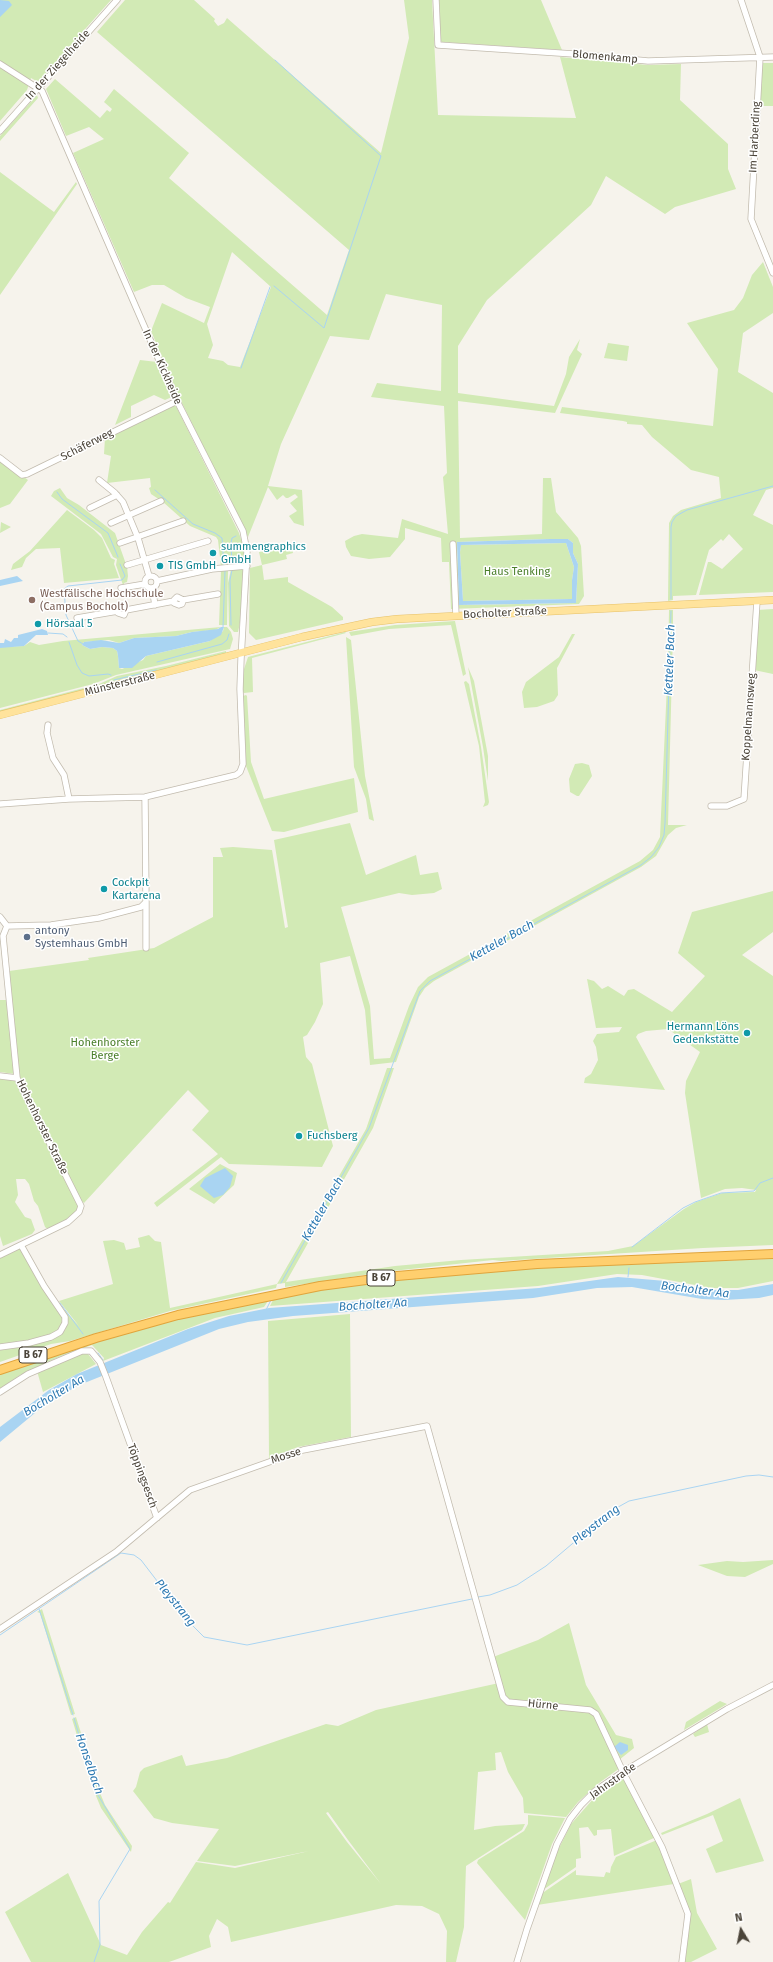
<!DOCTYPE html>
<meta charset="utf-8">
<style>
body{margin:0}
#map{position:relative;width:773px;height:1962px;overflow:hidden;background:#f6f3ec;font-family:"Fira Sans",sans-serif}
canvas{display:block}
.north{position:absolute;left:721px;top:1910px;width:40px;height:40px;-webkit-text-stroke:3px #fff;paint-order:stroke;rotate:350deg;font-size:11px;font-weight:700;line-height:16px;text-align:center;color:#4b4439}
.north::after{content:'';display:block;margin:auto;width:14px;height:18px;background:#4b4439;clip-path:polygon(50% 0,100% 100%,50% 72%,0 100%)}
</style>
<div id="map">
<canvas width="773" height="1962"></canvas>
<div class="north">N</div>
</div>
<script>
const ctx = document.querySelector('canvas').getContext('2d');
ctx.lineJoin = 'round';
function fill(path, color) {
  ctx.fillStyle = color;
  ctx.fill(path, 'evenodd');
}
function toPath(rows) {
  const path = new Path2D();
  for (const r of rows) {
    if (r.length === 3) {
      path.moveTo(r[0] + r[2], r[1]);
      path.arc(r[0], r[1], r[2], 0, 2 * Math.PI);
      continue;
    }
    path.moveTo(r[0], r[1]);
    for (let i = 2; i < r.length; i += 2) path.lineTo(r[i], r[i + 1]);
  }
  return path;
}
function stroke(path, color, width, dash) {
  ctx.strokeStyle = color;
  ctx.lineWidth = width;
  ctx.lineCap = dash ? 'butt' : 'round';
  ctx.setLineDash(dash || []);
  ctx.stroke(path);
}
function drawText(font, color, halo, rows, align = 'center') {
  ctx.font = font + ' "Fira Sans",sans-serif';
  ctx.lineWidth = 3;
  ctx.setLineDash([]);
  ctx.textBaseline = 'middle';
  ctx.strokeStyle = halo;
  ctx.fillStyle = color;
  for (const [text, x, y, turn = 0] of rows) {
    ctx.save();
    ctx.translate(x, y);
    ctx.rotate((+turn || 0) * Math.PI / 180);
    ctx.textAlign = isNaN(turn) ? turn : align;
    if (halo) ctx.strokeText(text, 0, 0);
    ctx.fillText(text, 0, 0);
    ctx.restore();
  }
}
const green = toPath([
 [0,0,111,0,38,82,31,78,27,90,0,121],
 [125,0,194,0,215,19,214,21,218,26,224,23,227,18,381,153,409,38,404,0,432,0,438,115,576,118,560,57,648,65,681,64,680,100,728,144,728,169,736,189,675,207,665,214,606,176,591,205,487,300,458,346,458,393,554,406,566,374,569,357,580,339,577,350,582,354,555,413,458,401,460,538,542,534,543,478,551,478,556,512,578,538,581,546,584,596,579,604,451,609,449,562,442,562,441,538,405,528,405,539,390,557,369,559,351,556,346,547,345,541,354,536,362,534,398,538,402,519,448,534,443,477,447,473,444,406,371,397,377,383,441,391,442,305,386,294,369,340,330,336,281,444,268,486,302,490,304,526,294,523,289,516,297,511,290,503,298,497,295,494,288,498,286,498,283,495,277,500,268,487,248,537,179,397,151,331,162,303,204,323,210,307,186,298,164,285,152,285,134,292,73,153,104,139,89,127,66,136,46,89,55,79,100,118,107,110,110,112,112,109,104,102,114,89,189,153,169,178,327,315,349,250,97,32],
 [232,252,271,287,240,367,228,365,223,361,208,358,213,345,207,324],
 [550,539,568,539,573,543,573,553,578,564,576,603,463,605,459,600,457,542],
 [439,0,541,0,562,50,442,42,440,40],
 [761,63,773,63,773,106,759,106],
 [37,95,38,98,0,141,0,136],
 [0,172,54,212,76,182,77,184,0,295],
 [763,262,773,287,773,313,743,333,738,372,773,393,773,488,766,490,753,515,773,525,773,592,699,595,708,562,711,562,722,569,743,549,729,534,723,541,721,539,709,550,696,595,673,596,673,600,668,601,669,523,673,516,681,510,721,498,719,477,691,470,652,437,642,425,627,424,627,422,623,421,560,413,562,407,713,426,718,369,687,323,734,310,743,298,752,275],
 [608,343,629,346,627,361,604,358],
 [140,360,157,362,172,397,165,400,154,395,131,406,131,417,115,425],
 [175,404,239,533,244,548,244,563,221,566,218,540,216,537,190,526,163,502,151,494,149,488,151,487,150,478,107,483,111,456,104,454,105,438],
 [0,459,28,480,10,504,0,508],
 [60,488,67,498,79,505,115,533,127,567,128,576,127,582,124,583,125,586,123,585,116,565,117,559,113,557,101,534,51,496,54,491],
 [67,510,94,530,102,538,111,558,115,560,114,564,119,578,64,583,60,548,36,549,26,558,22,567,11,570,13,564,30,551],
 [1,522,11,527,0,533],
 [566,543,574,567,572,580,572,599,463,601,460,552,461,545],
 [284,546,292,548,293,553,286,555,287,559,262,565,264,580,288,577,288,582,332,607,343,617,343,620,256,640,249,633,250,568,262,565,259,552],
 [231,569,244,569,241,618,238,632,234,632,229,626,228,583],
 [228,570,227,625,219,625,221,571],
 [773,609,773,674,754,670,757,610],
 [669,610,673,610,673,631,668,825,687,825,676,828,668,835,656,856,641,867,434,981,425,988,419,997,396,1062,370,1065,365,1010,350,956,320,963,323,1004,315,1022,307,1035,303,1037,306,1057,312,1064,333,1146,322,1167,229,1164,221,1157,157,1207,154,1203,218,1154,192,1130,209,1111,188,1090,84,1203,79,1198,18,1077,7,974,9,971,89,960,88,958,154,948,213,917,213,857,223,857,220,848,233,847,272,850,285,928,288,927,274,840,350,823,366,875,416,855,420,875,438,872,442,889,434,893,412,895,399,893,341,907,370,1006,374,1059,390,1058,409,1006,418,987,428,977,640,861,653,850,660,837,668,663],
 [455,621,466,674,463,676,451,625,389,629,351,636,349,632,395,625],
 [221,627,215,630,192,632,176,636,134,638,119,643,109,640,84,642,82,645,90,649,102,647,113,648,117,651,118,656,119,668,122,669,143,660,146,656,210,641,223,631,224,627,227,627,231,632,233,639,230,649,116,675,93,684,0,708,0,648,1,647,24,646,30,642,39,645,63,641],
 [345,632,346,633,252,658,253,692,244,693,242,691,243,672,248,657],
 [572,634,575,634,557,668,558,695,554,701,537,707,524,708,522,692,526,682,559,657],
 [346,637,351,640,365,776,374,821,369,819,366,799,354,767],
 [226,651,226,654,0,713,0,710,99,684,117,676,166,666],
 [468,667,474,681,488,756,488,781,483,747],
 [466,681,469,684,481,747,489,802,488,805,483,807,485,802,479,746,464,682],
 [246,695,247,696,251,762,264,799,354,778,358,812,284,832,272,831,246,766,243,696],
 [582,763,589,765,592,776,579,796,577,796,570,792,569,779,575,764],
 [773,891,773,932,742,955,773,976,773,1245,703,1248,501,1261,493,1260,383,1272,285,1287,285,1283,277,1284,276,1288,170,1311,70,1341,51,1344,0,1362,0,1349,53,1339,59,1336,65,1330,67,1322,59,1304,79,1326,59,1301,113,1284,103,1241,114,1240,124,1243,126,1250,140,1247,138,1238,149,1235,155,1241,161,1242,170,1308,277,1284,366,1129,387,1068,394,1068,373,1128,286,1282,395,1266,461,1260,608,1251,633,1246,684,1209,696,1202,722,1193,755,1192,756,1190,742,1188,725,1189,701,1198,685,1093,686,1081,700,1052,668,1029,646,1031,638,1034,636,1037,665,1090,584,1083,585,1078,591,1074,598,1060,596,1047,593,1041,597,1034,619,1032,622,1027,596,1028,587,979,594,981,602,989,608,986,624,996,628,990,634,989,672,1012,705,976,678,953,692,912],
 [0,1000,7,1000,15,1074,0,1072],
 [0,1078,14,1080,18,1082,78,1201,78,1210,72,1218,49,1230,45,1227,38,1206,34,1201,29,1184,25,1179,16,1179,18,1195,15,1202,25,1217,31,1219,35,1230,32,1234,3,1246,0,1236],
 [220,1164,237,1173,234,1185,214,1204,189,1189],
 [20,1248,63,1319,61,1328,52,1334,27,1341,0,1345,0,1257],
 [773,1259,773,1281,738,1288,711,1288,642,1275,617,1274,538,1286,270,1306,274,1298,379,1280,554,1266],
 [270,1298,264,1307,215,1318,103,1361,104,1358,92,1345,61,1356,20,1375,0,1389,0,1373,60,1352,158,1323],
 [350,1314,351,1437,298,1447,269,1458,268,1321],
 [85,1353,88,1354,96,1364,43,1392,37,1371],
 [773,1560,773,1564,745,1577,727,1576,698,1565,727,1561,743,1562],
 [42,1609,75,1714,71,1715,40,1613,37,1612],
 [569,1623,586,1685,616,1735,632,1739,634,1748,619,1760,591,1709,508,1700,504,1697,493,1657,538,1640],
 [499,1683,508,1703,590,1712,595,1715,620,1768,599,1783,578,1802,566,1817,524,1813,523,1798,508,1772,501,1752,495,1753,496,1770,478,1772,474,1830,495,1826,525,1824,522,1830,466,1866,464,1927,456,1962,446,1962,447,1931,439,1914,422,1906,396,1905,231,1942,228,1927,217,1919,209,1936,211,1947,169,1962,31,1962,5,1912,68,1873,101,1945,127,1955,142,1932,168,1902,170,1903,196,1862,235,1868,309,1851,235,1866,197,1861,219,1829,172,1823,154,1818,133,1791,136,1787,140,1772,144,1768,182,1755,186,1766,227,1758,326,1724,338,1726,376,1710],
 [328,1812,348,1840,381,1884,347,1842,326,1813],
 [720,1701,727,1704,684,1730,686,1722],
 [76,1717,98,1788,105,1805,132,1846,131,1852,101,1808,94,1791,72,1719],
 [707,1724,709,1732,695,1737,693,1734],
 [622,1774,656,1837,614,1856,611,1829,597,1830,597,1835,594,1836,588,1827,579,1828,581,1858,576,1859,576,1867,543,1890,557,1852,571,1824,602,1789],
 [740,1798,764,1861,716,1873,706,1849,723,1841,713,1815,662,1835,661,1833,707,1814],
 [528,1815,565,1818,552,1844,525,1920,477,1863,478,1860,524,1831,528,1824],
 [657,1840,674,1884,537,1905,541,1894,576,1870,576,1875,604,1877,606,1872,610,1873,611,1867,616,1857],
 [691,1879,697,1913,717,1949,691,1962,683,1962,689,1915,678,1884]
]);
const water = toPath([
 [0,0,9,1,12,5,0,17],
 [550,539,568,539,573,543,573,553,578,564,576,603,459,605,457,542],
 [566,543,574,567,572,580,572,599,463,601,460,552,461,545],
 [17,576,23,581,0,586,0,580],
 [221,627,224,627,221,635,210,641,146,656,132,668,119,668,118,656,117,651,113,648,102,647,90,649,82,645,84,642,101,640,119,643,134,638,176,636,192,632,218,629],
 [42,629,47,631,48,635,36,635,24,646,0,648,0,643,4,643,5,639,11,642,14,638,18,638,18,635],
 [225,1168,233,1176,230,1187,223,1195,214,1198,200,1186,205,1178],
 [618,1277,666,1281,710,1290,738,1290,773,1284,773,1295,759,1298,724,1300,702,1299,632,1287,597,1288,533,1298,293,1316,248,1322,219,1329,77,1386,41,1408,0,1442,0,1427,49,1390,77,1374,109,1361,188,1329,229,1316,269,1308,539,1288],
 [620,1742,628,1745,628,1750,621,1755,614,1747]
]);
const stream = toPath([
 [274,286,324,328,381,156,275,60],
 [241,368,270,287],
 [155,490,193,524,215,533,222,538,224,565],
 [57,492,62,499,108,533,118,557],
 [232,565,231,543,232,538,236,536],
 [671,599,671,527,672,522,676,516,687,510,773,486],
 [231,625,230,580,232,570],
 [223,627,225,571],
 [48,633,63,634,67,637],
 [69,642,77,665,82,673,89,676,108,674,111,675],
 [83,644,78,641,66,615,64,589,68,586,122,580,125,576,120,564],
 [157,662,222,644,227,640,229,634],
 [114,680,156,670],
 [632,1247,683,1208,695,1202,721,1193,754,1191,760,1183,773,1178],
 [628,1277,629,1268],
 [281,1283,369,1128,420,991,430,981,641,865,651,857,659,847,664,835,665,823,671,611],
 [60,1303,83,1334],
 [266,1310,271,1300],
 [98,1353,103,1360],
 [478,1597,490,1595,517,1585,546,1566,611,1511,629,1501,746,1476,759,1475,773,1477],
 [39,1609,73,1715],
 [0,1635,121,1553,134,1555,141,1560,187,1620,204,1637,247,1645,472,1599],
 [74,1718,95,1790,130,1849,99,1901,100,1945,94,1962]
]);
const minor = toPath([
 [436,0,438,45,574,54,648,61,773,57],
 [741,0,760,57,751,219,773,273],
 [0,64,42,91,175,397,243,531,247,552,241,659,240,689,243,764,240,772,236,775,145,797,69,799,0,804],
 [0,131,117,0],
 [0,458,22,475,27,474,177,401],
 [99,480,115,493,123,502,138,538,149,576],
 [90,508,117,495],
 [111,523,161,501],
 [120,543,183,521],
 [453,544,456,616],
 [127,565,208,541],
 [151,582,6],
 [157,581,212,569,247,566],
 [121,588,145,584],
 [152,588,155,605],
 [183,600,177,597,174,600,174,603,179,605,182,604,183,600,218,594],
 [126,610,124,615,118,613,118,609,122,607,126,610,174,601],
 [77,618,118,611],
 [48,725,47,733,53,758,64,775,69,799],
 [711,806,727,806,744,799,757,601],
 [0,917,7,926,51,925,99,918,141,907,146,902,145,797],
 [146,948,146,902],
 [0,1076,17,1078],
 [0,1255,68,1222,79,1212,81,1206,17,1078,3,936,7,926],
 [0,1347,29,1343,51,1337,60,1332,65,1323,65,1317,44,1286,21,1245],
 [0,1392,28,1374,82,1351,91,1351,100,1362,106,1377,157,1518],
 [0,1629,116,1552,190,1490,303,1450,427,1426,503,1697,508,1702,590,1710,596,1714,623,1772,662,1847,688,1914,682,1962],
 [517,1962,527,1929,557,1844,570,1819,581,1805,595,1791,623,1772,727,1709,773,1685]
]);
const major = toPath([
 [0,715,302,637,372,622,397,619,773,600]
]);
const highway = toPath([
 [0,1370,96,1338,178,1315,320,1286,397,1276,537,1264,773,1254]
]);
const markers = [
 [213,553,4,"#0f9aa8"],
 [160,566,4,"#0f9aa8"],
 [32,600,4,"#8d6e63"],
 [38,624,4,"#0f9aa8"],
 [104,889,4,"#0f9aa8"],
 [27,937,4,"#5c6f8a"],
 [747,1033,4,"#0f9aa8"],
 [299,1136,4,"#0f9aa8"]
];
const shields = [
 [381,1278,28],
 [33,1355,28]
];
const shieldNames = [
 ["B 67",381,1278],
 ["B 67",33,1355]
];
const streetNames = [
 ["Blomenkamp",605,57,5],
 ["In der Ziegelheide",58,65,-48],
 ["Im Harberding",755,137,-87],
 ["In der Kickheide",162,367,66],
 ["Schäferweg",87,445,-27],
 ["Bocholter Straße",505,613,-3],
 ["Münsterstraße",120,684,-14],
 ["Koppelmannsweg",749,717,-86],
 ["Hohenhorster Straße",42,1127,64],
 ["Mosse",286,1456,-18],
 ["Töppingsesch",142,1476,70],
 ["Hürne",543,1705,6],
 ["Jahnstraße",613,1781,-35]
];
const cultureNames = [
 ["summengraphics",221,547],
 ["GmbH",221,560],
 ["TIS GmbH",168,566],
 ["Hörsaal 5",46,624],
 ["Cockpit",112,883],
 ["Kartarena",112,896],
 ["Hermann Löns",739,1027,"right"],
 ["Gedenkstätte",739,1040,"right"],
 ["Fuchsberg",307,1136]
];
const parkNames = [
 ["Haus Tenking",517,572],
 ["Hohenhorster",105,1043],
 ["Berge",105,1056]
];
const educationNames = [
 ["Westfälische Hochschule",40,594],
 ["(Campus Bocholt)",40,607]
];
const serviceNames = [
 ["antony",35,931],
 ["Systemhaus GmbH",35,944]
];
const waterNames = [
 ["Ketteler Bach",670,660,-88],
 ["Ketteler Bach",502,941,-29],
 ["Ketteler Bach",323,1209,-60],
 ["Bocholter Aa",695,1290,7],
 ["Bocholter Aa",373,1305,-4],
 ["Bocholter Aa",54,1396,-31],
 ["Pleystrang",596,1525,-38],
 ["Pleystrang",175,1603,51],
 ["Honselbach",89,1764,71]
];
fill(green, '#d2eab5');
fill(water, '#a9d4f2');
stroke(stream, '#a9d4f2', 1);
stroke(minor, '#c2bbae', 7);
stroke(major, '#e6c16a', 8);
stroke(highway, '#e0a43c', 10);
stroke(minor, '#fff', 5.5);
stroke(major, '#ffe39c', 7);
stroke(highway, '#ffcf6e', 8);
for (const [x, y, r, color] of markers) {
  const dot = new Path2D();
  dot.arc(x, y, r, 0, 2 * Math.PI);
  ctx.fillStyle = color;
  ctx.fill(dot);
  stroke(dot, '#fff', 1.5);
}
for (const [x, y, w] of shields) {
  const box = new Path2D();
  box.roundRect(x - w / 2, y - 8, w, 16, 3);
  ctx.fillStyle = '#fff';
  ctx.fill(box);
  stroke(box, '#4b4439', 1);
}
drawText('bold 10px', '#4b4439', null, shieldNames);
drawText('11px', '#4b4439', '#fff', streetNames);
drawText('11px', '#0d838f', '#fff', cultureNames, 'left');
drawText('11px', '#4a7f2a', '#fff', parkNames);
drawText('11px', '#785e54', '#fff', educationNames, 'left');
drawText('11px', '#4e5e75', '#fff', serviceNames, 'left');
drawText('italic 12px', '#2e7ab2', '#fff', waterNames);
</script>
